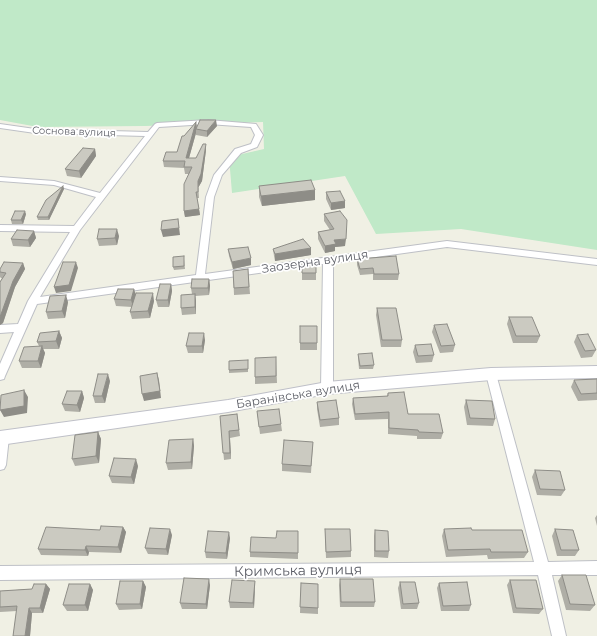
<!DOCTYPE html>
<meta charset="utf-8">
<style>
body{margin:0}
canvas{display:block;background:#f0f0e4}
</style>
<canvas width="597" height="636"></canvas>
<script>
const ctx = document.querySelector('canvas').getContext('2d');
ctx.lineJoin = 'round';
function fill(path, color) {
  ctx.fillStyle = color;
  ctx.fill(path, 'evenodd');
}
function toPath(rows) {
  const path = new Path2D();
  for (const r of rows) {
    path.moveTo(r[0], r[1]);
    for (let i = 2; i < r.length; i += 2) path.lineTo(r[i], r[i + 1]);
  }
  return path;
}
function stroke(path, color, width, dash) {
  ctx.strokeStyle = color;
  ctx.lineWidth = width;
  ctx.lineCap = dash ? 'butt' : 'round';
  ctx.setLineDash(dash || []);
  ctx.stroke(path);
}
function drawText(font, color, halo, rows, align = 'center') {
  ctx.font = font + ' Montserrat,sans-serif';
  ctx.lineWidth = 3.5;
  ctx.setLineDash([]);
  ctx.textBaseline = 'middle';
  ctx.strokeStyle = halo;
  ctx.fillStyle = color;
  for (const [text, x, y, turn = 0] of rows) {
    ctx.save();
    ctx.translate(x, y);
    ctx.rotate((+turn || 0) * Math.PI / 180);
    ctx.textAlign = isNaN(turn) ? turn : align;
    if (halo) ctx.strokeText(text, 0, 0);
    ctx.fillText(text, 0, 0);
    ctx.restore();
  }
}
const green = toPath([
 [0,0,597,0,597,250,461,229,376,234,345,176,232,193,229,157,264,149,263,122,145,126,38,127,0,120]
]);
const minor = toPath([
 [208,120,256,124,263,135,257,147,241,153,222,175,214,197,205,274,447,241,597,259,597,265,447,247,333,263,333,388,331,391,327,392,323,391,321,388,323,264,37,304,5,376,4,379,0,380,0,364,14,332,0,333,0,325,18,324,28,301,70,232,0,231,0,225,74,226,96,197,54,185,0,181,0,177,54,181,100,193,145,136,35,133,0,128,0,124,35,129,148,132,155,124,157,123,208,120],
 [208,124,251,127,255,135,251,144,235,149,214,175,206,197,196,275,40,297,80,230,159,127,208,124],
 [491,370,495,371,496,374,548,562,597,561,597,575,552,575,566,636,552,636,538,575,0,580,0,566,534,562,486,374,487,371,491,370],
 [3,432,7,433,9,437,6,465,4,469,0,470,0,433,3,432]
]);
const secondary = toPath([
 [597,366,597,378,491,380,327,394,228,412,0,445,0,431,228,400,327,382,491,368,597,366]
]);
const wall = toPath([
 [196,122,197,127,217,126,207,137,196,135,196,133,189,158,196,158,206,150,202,181,198,188,199,198,197,198,200,215,185,217,184,211,189,174,185,174,184,168,164,167,163,161,177,152,184,136],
 [95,149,96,156,81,178,67,176,65,169],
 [63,186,64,189,49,220,38,220,37,217],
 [259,186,315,190,315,200,262,206,259,197],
 [326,192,345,201,345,208,331,210,326,199],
 [26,214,23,224,12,224,11,220],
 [324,214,345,246,335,247,335,251,325,253,318,239,318,232,330,230,324,221],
 [34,231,36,238,30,247,13,246,11,239],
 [119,236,117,245,99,246,97,239],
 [311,248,311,255,275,261,274,256,273,249],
 [228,249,251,265,233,269,229,256],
 [184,259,185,269,174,270,173,267],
 [357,259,399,274,398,280,373,280,373,274,360,275,357,265],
 [23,263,25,269,15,287,3,323,0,325,0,282,2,278,1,278,0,277,0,269],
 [316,263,316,280,302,280,302,273],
 [248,269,250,294,234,295,233,271],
 [209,279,210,286,209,295,195,296,196,301,196,314,182,315,181,308,192,294,191,288],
 [171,284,172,291,169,307,158,307,156,300],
 [134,289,135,294,154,301,150,318,132,319,130,312,132,307,116,306,114,299],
 [68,302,65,318,48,319,46,312],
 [377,308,402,340,401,347,381,347,376,315],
 [509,317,540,336,537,343,513,343,507,324],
 [434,325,455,345,453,352,440,353,432,332],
 [300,326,317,326,317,350,300,350],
 [59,331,62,338,59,349,43,349,45,353,41,368,22,368,19,361,39,346,37,342],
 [577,335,596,350,592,357,581,358,574,342],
 [205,340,203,353,188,353,186,346],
 [415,345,434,355,432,362,416,363,413,352],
 [358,354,374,365,373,369,359,369,358,357],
 [276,357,277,383,255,384,255,377],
 [248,360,248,372,229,373,229,370],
 [597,379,597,400,578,401,571,387,574,380],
 [110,381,105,403,95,403,93,396],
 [82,391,84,398,80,412,65,411,62,404],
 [388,393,408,414,443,433,441,439,417,439,417,436,388,434,388,419,355,420,352,404,353,398,387,396],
 [466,400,495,419,493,426,467,425,464,407],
 [317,402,339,418,339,425,320,427,317,409],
 [257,411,281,424,282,431,260,434],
 [237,414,240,436,230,438,231,459,224,460,220,416],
 [98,432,101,439,99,463,75,466,72,459],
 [193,439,194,446,192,469,168,470,166,463],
 [313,442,311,473,282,471,282,464],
 [138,466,134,484,112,483,109,476],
 [535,470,565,490,561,496,537,495,532,477],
 [597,515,597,526,595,518],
 [123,527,126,532,121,553,89,552,88,556,41,555,38,549],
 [325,529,351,551,351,557,326,558,325,535],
 [444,529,472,530,528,552,524,558,488,559,487,555,446,557,442,536],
 [555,529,579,550,575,556,557,556,552,536],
 [375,530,389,551,388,558,374,557,374,536],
 [298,531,298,559,250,557,250,552,276,538],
 [172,535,168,555,148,554,145,548],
 [230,538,227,559,206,558,205,552],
 [562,575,595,605,590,611,566,610,558,581],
 [340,579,375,602,374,607,340,607,339,585],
 [510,580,543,609,539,614,513,613,507,585],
 [143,581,146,587,142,609,119,610,116,604],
 [255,581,255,586,254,608,230,608,229,602],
 [400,582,419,603,417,609,401,609,398,588],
 [301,583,318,584,318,614,300,613],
 [439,583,471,605,469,611,441,611,437,588],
 [46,584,50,589,43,613,32,613,30,636,13,636,17,611,0,612,0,591,32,589],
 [90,584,93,590,88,611,67,611,63,605],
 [210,585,207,609,182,609,180,603]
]);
const shadedWall = toPath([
 [216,120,217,126,207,137,207,131],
 [196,122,197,129,196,129,196,133,187,165,186,158],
 [206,144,206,150,202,181,198,188,199,198,198,181],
 [95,149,96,156,81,178,79,171],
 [63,186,64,189,49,220,48,217],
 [315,190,315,200,262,206,261,196],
 [345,201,345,208,331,210,331,203],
 [199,209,200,215,185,217,184,211],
 [25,211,26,214,23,224,21,220],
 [178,219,180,235,163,237,161,230],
 [117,229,119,236,117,245,115,238],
 [34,231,36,238,30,247,28,240],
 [346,239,345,246,335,247,335,251,325,253,325,246,334,240],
 [311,248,311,255,275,261,275,254],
 [251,258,251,265,233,269,232,262],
 [76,262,78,268,71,291,56,293,54,287],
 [23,263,25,269,15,287,3,323,0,325,0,317,13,281],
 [209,279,210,286,209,295,208,288],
 [171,284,172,291,169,307,168,300],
 [134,289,136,296,133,307,131,300],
 [153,293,154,301,150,318,148,311],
 [195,294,196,301,196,314,195,307],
 [66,295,68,302,65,318,62,311],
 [59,331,62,338,59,349,56,341],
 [204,333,205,340,203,353,202,346],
 [42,346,45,353,41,368,38,361],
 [157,373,159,380,161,398,144,401,142,394],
 [108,374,110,381,105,403,102,396],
 [24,390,28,397,27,413,4,417,0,410],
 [82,391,84,398,80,412,77,405],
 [229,431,230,438,231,459,230,453],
 [98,432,101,439,99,463,96,456],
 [193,439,194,446,192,469,191,462],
 [136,459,138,466,134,484,131,477],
 [123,527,126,532,121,553,118,547],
 [170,529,172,535,168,555,166,549],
 [229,532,230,538,227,559,226,553],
 [86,546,89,552,88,556,85,550],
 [209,579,210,585,207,609,206,604],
 [143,581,146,587,142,609,140,604],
 [255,581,255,586,254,608,253,603],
 [46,584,50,589,43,613,40,608],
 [90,584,93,590,88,611,85,605],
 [29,608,32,613,30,636,25,636]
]);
const building = toPath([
 [200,120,216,120,207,131,196,129,200,120],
 [196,122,186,158,196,158,203,144,206,144,201,174,198,181,198,192,196,192,199,209,184,211,184,184,192,167,184,167,185,161,163,161,166,152,177,152,182,136,184,136,196,122],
 [83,148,95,149,79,171,65,169,83,148],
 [311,180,315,190,261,196,259,186,311,180],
 [63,186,48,217,37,217,46,200,63,186],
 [340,191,345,201,331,203,326,192,340,191],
 [15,211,25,211,21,220,11,220,15,211],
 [340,211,347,220,346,239,334,240,336,244,325,246,318,232,334,229,324,214,340,211],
 [178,219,179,228,161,230,162,221,178,219],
 [99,229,117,229,115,238,97,239,99,229],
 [17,230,34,231,28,240,11,239,17,230],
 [303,239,311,248,275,254,273,249,303,239],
 [248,247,251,258,232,262,228,249,248,247],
 [184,256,184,266,173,267,173,257,184,256],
 [396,256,399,274,374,274,373,268,360,269,357,259,396,256],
 [4,262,23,263,13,281,0,317,0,282,6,273,0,272,0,269,4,262],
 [63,262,76,262,69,285,54,287,63,262],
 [302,263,316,263,316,273,302,273,302,263],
 [248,269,249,287,234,288,233,271,248,269],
 [192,279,209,279,208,288,191,288,192,279],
 [160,284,171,284,168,300,156,300,160,284],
 [118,289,134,289,131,300,114,299,118,289],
 [136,293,153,293,148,311,130,312,136,293],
 [195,294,195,307,181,308,181,295,195,294],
 [66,295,62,311,46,312,50,296,66,295],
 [377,308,396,308,402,340,382,340,377,308],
 [509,317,532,317,540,336,516,336,509,317],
 [447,324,455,345,441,346,434,325,447,324],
 [300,326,317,326,317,343,300,343,300,326],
 [59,331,56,341,37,342,40,333,59,331],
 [189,333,204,333,202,346,186,346,189,333],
 [588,334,596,350,585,351,577,335,588,334],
 [431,344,434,355,418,356,415,345,431,344],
 [42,346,38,361,19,361,24,347,42,346],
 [372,353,374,365,360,366,358,354,372,353],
 [276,357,276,376,255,377,255,358,276,357],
 [248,360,248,369,229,370,229,361,248,360],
 [157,373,160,391,142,394,140,376,157,373],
 [98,374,108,374,102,396,93,396,98,374],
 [597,379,597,393,581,394,574,380,597,379],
 [24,390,24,406,0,410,1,395,24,390],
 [67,391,82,391,77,405,62,404,67,391],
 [404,392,408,414,439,414,443,433,419,432,418,430,389,428,389,412,355,414,353,398,388,396,388,393,404,392],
 [336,400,339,418,320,420,317,402,336,400],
 [466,400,492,401,495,419,470,418,466,400],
 [279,409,281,424,259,427,257,411,279,409],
 [237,414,239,430,229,431,230,453,223,453,220,416,237,414],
 [98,432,96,456,72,459,75,435,98,432],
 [193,439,191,462,166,463,169,440,193,439],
 [284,440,313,442,311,466,282,464,284,440],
 [114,458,136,459,131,477,109,476,114,458],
 [535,470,560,471,565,490,540,489,535,470],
 [101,526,123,527,118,547,86,546,85,550,38,549,46,527,100,530,101,526],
 [150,528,170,529,166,549,145,548,150,528],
 [471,528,472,530,522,530,528,552,491,552,490,549,448,550,444,529,471,528],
 [325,529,350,529,351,551,326,552,325,529],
 [555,529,573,530,579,550,561,550,555,529],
 [375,530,388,531,389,551,375,551,375,530],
 [208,531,229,532,226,553,205,552,208,531],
 [277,531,298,531,298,553,250,552,251,537,276,538,277,531],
 [562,575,586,575,595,605,570,604,562,575],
 [184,578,209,579,206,604,180,603,184,578],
 [340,579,373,579,375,602,341,602,340,579],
 [232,580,255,581,253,603,229,602,232,580],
 [510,580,536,580,543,609,516,608,510,580],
 [120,581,143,581,140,604,116,604,120,581],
 [400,582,415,582,419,603,403,604,400,582],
 [467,582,471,605,443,606,439,583,467,582],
 [301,583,318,584,318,608,300,607,301,583],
 [34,584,46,584,40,608,29,608,25,636,13,636,17,606,0,607,0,591,32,589,34,584],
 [69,584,90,584,85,605,63,605,69,584]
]);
const farStreetnames = [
 ["Соснова вулиця",74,132,2]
];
const streetNames = [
 ["Заозерна вулиця",315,262,-8],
 ["Баранівська вулиця",298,395,-9]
];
const nearStreetnames = [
 ["Кримська вулиця",298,571,-1]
];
fill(green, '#c0e9c8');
stroke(minor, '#bec0c6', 2);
stroke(secondary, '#bfc0c8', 2);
fill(minor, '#fff');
fill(secondary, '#fff');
fill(wall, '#afaea6');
fill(shadedWall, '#8e8d87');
fill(building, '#cbcac1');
stroke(building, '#8e8d87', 1);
drawText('10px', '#5c5e66', '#fff', farStreetnames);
drawText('12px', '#5c5e66', '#fff', streetNames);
drawText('14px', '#5c5e66', '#fff', nearStreetnames);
</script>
